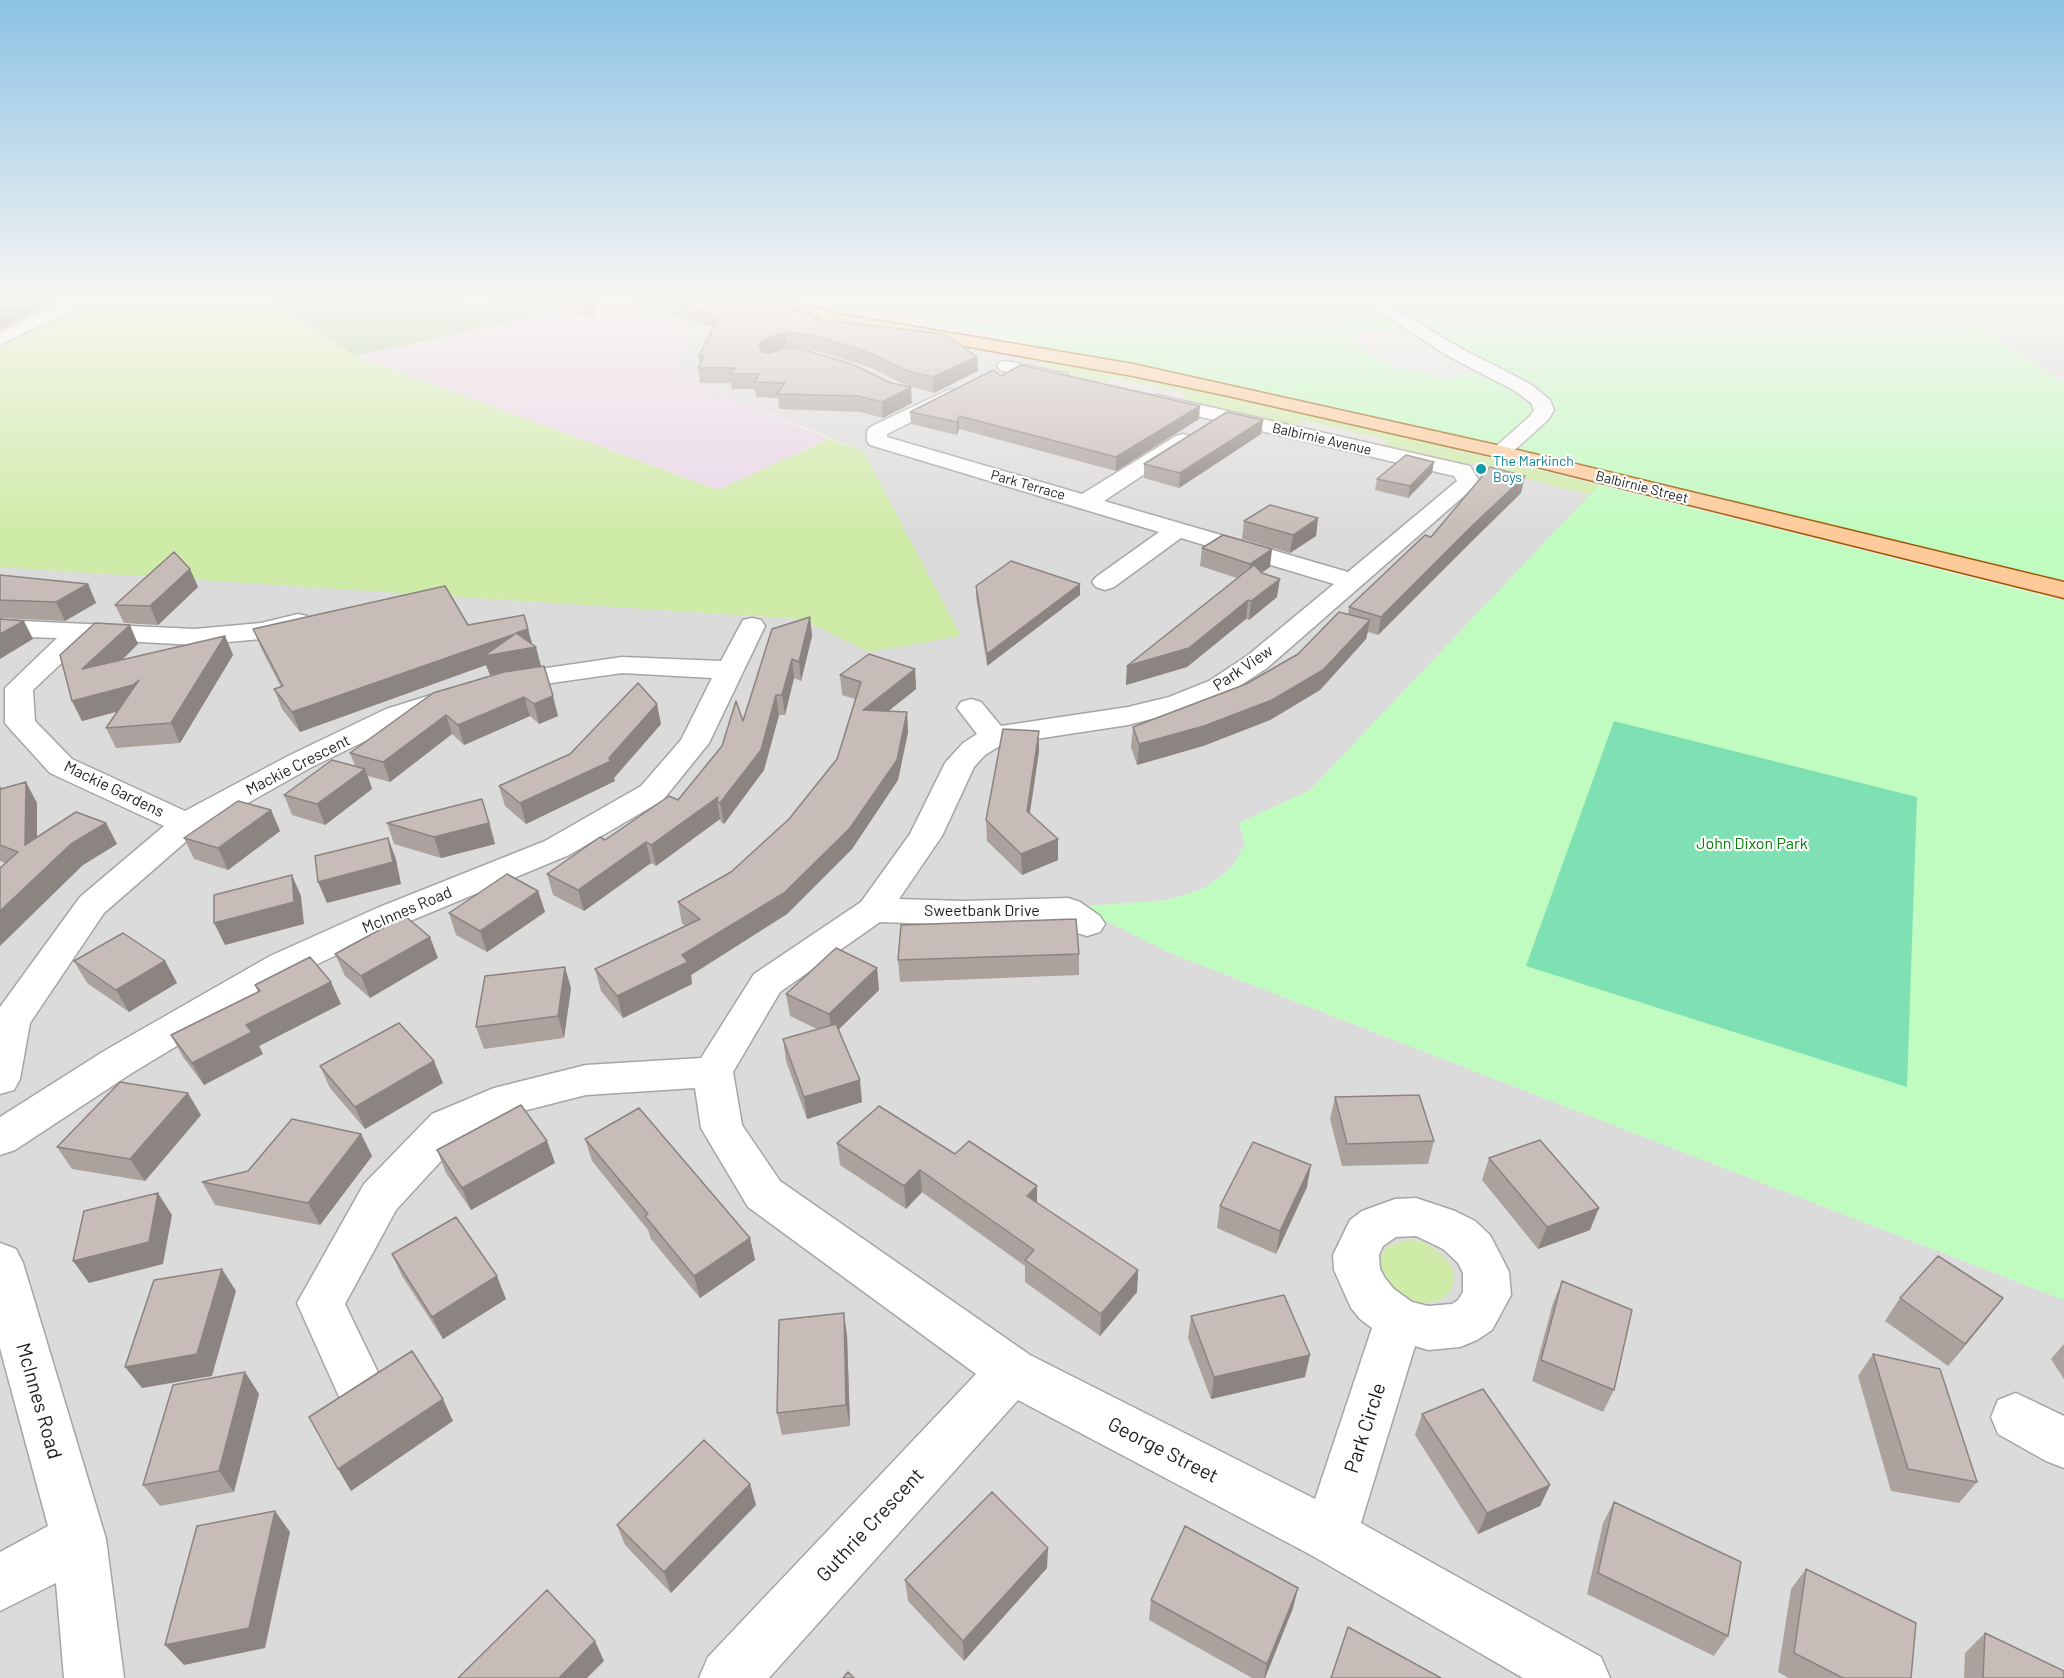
<!DOCTYPE html>
<style>
body{margin:0}
canvas{display:block;background:#efebe4}
</style>
<canvas width="2064" height="1678"></canvas>
<script>
const ctx = document.querySelector('canvas').getContext('2d');
ctx.lineJoin = 'round';
function fill(path, color) {
  ctx.fillStyle = color;
  ctx.fill(path, 'evenodd');
}
function toPath(rows) {
  const path = new Path2D();
  for (const r of rows) {
    path.moveTo(r[0], r[1]);
    for (let i = 2; i < r.length; i += 2) path.lineTo(r[i], r[i + 1]);
  }
  return path;
}
function stroke(path, color, width, dash) {
  ctx.strokeStyle = color;
  ctx.lineWidth = width;
  ctx.lineCap = dash ? 'butt' : 'round';
  ctx.setLineDash(dash || []);
  ctx.stroke(path);
}
function drawText(font, color, halo, rows, align = 'center') {
  ctx.font = font + ' Barlow,sans-serif';
  ctx.lineWidth = 4.5;
  ctx.setLineDash([]);
  ctx.textBaseline = 'middle';
  ctx.strokeStyle = halo;
  ctx.fillStyle = color;
  for (const [text, x, y, turn = 0] of rows) {
    ctx.save();
    ctx.translate(x, y);
    ctx.rotate((+turn || 0) * Math.PI / 180);
    ctx.textAlign = isNaN(turn) ? turn : align;
    if (halo) ctx.strokeText(text, 0, 0);
    ctx.fillText(text, 0, 0);
    ctx.restore();
  }
}
const residential = toPath([
 [612,299,748,299,1255,400,1599,485,1309,791,1239,823,1245,844,1232,867,1205,888,1168,900,1087,906,1170,953,2064,1300,2064,1678,0,1678,0,567,801,619,869,652,863,451,671,373,599,302],
 [2026,302,2064,303,2064,383,1961,316]
]);
const industrial = toPath([
 [599,302,690,331,672,373,829,439,718,490,356,356]
]);
const grass = toPath([
 [97,299,267,299,356,356,718,490,829,439,863,451,961,636,869,652,801,619,0,567,0,346],
 [1047,359,1255,400,1599,485,1591,495,1515,476,1485,465,1473,463,1467,468,1380,447,1387,440,1302,420,1296,425,1180,399,1189,395,1113,378,1105,383,1037,365],
 [1408,1240,1420,1241,1431,1246,1448,1261,1453,1271,1454,1281,1451,1290,1444,1298,1434,1302,1421,1303,1409,1300,1397,1294,1382,1275,1379,1264,1382,1254,1388,1246]
]);
const forest = toPath([
 [267,299,464,299,467,306,498,299,612,299,356,356],
 [1943,299,2064,299,2064,302,2026,302,1961,316,1948,300]
]);
const park = toPath([
 [845,299,2064,299,2064,303,1949,301,1961,316,2064,383,2064,594],
 [1599,485,2064,601,2064,1300,1170,953,1100,918,1086,906,1168,900,1205,888,1232,867,1245,844,1239,823,1309,791]
]);
const pitch = toPath([
 [1614,721,1917,797,1907,1087,1526,966]
]);
const parking = toPath([
 [1395,328,1479,373,1443,378,1396,368,1372,356,1346,334],
 [1113,378,1190,394,1180,399,1105,383],
 [1302,420,1388,440,1380,447,1296,425]
]);
const minor = toPath([
 [71,299,91,299,89,302,0,345,0,333,71,299],
 [664,299,690,299,688,302,658,310,650,305,652,302,664,299],
 [1359,299,1378,299,1462,349,1529,383,1550,400,1554,410,1548,420,1508,456,1501,458,1494,456,1491,452,1494,448,1530,416,1534,410,1531,403,1515,391,1450,357,1359,299],
 [1006,361,1067,374,1069,378,1067,382,1060,384,1000,370,997,366,1000,362,1006,361],
 [950,389,957,391,960,395,957,399,887,434,887,437,1082,494,1176,436,1183,434,1190,436,1193,440,1190,444,1104,501,1348,572,1457,481,1454,476,1150,405,1147,401,1150,397,1157,395,1470,466,1480,482,1267,668,1229,693,1189,709,1128,725,1003,744,985,755,974,767,942,836,899,899,963,901,1068,898,1080,902,1100,916,1105,924,1100,932,1087,936,1074,932,1060,922,963,925,880,922,780,992,733,1072,742,1125,780,1181,1030,1355,1315,1499,1372,1328,1360,1319,1351,1308,1334,1270,1333,1255,1350,1220,1362,1211,1395,1199,1416,1198,1455,1211,1475,1221,1490,1235,1502,1258,1509,1272,1511,1295,1492,1330,1477,1340,1460,1347,1428,1350,1415,1346,1361,1523,1601,1657,1610,1678,1523,1678,1311,1555,1018,1400,769,1678,699,1678,708,1657,976,1374,748,1207,701,1128,695,1088,586,1095,519,1112,462,1138,396,1210,345,1304,384,1385,377,1401,359,1408,341,1401,297,1303,364,1184,432,1114,494,1088,586,1065,701,1058,754,974,861,902,910,834,945,763,963,743,977,734,957,708,961,702,971,699,981,702,1001,726,1128,707,1169,697,1209,681,1247,656,1334,584,1181,538,1114,587,1105,590,1096,587,1092,582,1096,577,1159,532,870,445,867,441,867,431,870,427,950,389],
 [1416,1236,1443,1249,1458,1263,1463,1273,1463,1292,1458,1300,1452,1304,1428,1306,1412,1302,1394,1289,1385,1278,1380,1269,1379,1255,1383,1246,1396,1237,1416,1236],
 [298,614,307,616,311,622,307,628,261,639,195,645,87,639,33,690,35,721,72,759,185,811,288,756,386,709,450,689,460,692,464,698,460,704,406,721,310,768,198,831,104,913,30,1023,20,1079,14,1090,0,1094,0,1007,80,897,164,826,50,773,10,729,5,723,5,688,57,638,0,636,0,620,195,629,261,623,298,614],
 [752,618,761,620,765,626,709,743,663,800,569,855,403,924,296,974,132,1073,15,1150,0,1155,0,1117,104,1051,270,956,377,908,545,841,641,786,681,740,712,678,622,673,502,690,492,688,488,682,492,676,622,657,721,661,743,620,752,618],
 [0,1243,16,1249,23,1263,106,1539,124,1678,64,1678,56,1583,0,1611,0,1552,48,1526,0,1348,0,1243],
 [2016,1393,2064,1416,2064,1468,2046,1461,1998,1434,1991,1417,1998,1400,2016,1393]
]);
const major = toPath([
 [753,299,779,299,839,314,1133,364,1501,446,2064,582,2064,598,1501,458,1224,395,1133,376,839,324,755,302,753,299]
]);
const wall = toPath([
 [537,299,602,299,591,319],
 [624,299,656,299,651,300,649,307],
 [660,299,773,299,800,312,820,315,821,320,977,357,978,371,934,393,908,386,871,368,820,352,787,346,769,353,912,403,883,418,860,412,779,409,778,398,756,397,755,389,732,389,731,383,700,383,698,368,700,364,699,356,714,328,662,311],
 [1001,376,1199,419,1116,471,959,429,957,435,911,424,910,412],
 [1263,420,1261,434,1179,488,1144,478,1144,464],
 [1432,473,1408,498,1375,490,1377,479],
 [1521,493,1471,542,1378,635,1368,632,1366,639,1320,690,1270,720,1203,746,1137,765,1131,747,1133,727,1246,684,1298,654,1348,614,1349,607,1431,537],
 [1318,518,1316,536,1290,553,1242,539,1244,521],
 [1202,548,1270,567,1261,573,1277,597,1249,620,1246,619,1187,667,1126,685,1127,666,1237,578,1200,566],
 [190,569,198,587,158,625,124,623,115,605],
 [0,575,88,584,96,603,65,621,0,618],
 [976,586,1080,595,987,666,976,597],
 [524,615,532,644,541,666,524,669,558,716,539,724,530,716,464,745,452,734,390,782,368,776,372,789,325,825,292,815,284,795,355,766,350,753,496,674,490,675,486,665,300,732,282,709,274,689,281,687,261,648,253,629,468,625],
 [810,617,812,636,801,681,794,678,785,715,779,715,764,770,724,824,721,822,720,819,656,866,651,863,584,911,553,895,547,874,678,800,743,721],
 [225,636,233,655,180,743,116,748,106,728,118,711,82,721,72,701,138,644,122,660],
 [915,669,916,689,888,711,907,712,908,732,898,780,852,849,787,914,691,975,692,984,623,1018,601,991,595,969,686,926,682,924,678,902,731,872,789,819,837,759,855,699,842,695,840,675],
 [661,724,614,778,615,781,526,824,505,806,499,786],
 [1039,731,1039,751,1030,813,1058,860,1022,875,987,841,986,820],
 [0,787,1,789,37,803,37,837,106,823,117,844,83,865,5,863,0,861],
 [271,810,280,831,228,870,194,859,184,838],
 [489,820,495,844,441,858,394,844,387,823],
 [538,891,545,912,487,952,456,935,449,913],
 [335,954,438,958,370,998,345,976],
 [1079,954,1079,975,900,982,898,960],
 [74,961,165,961,177,983,129,1012,87,983],
 [877,968,879,990,839,1029,862,1102,807,1119,786,1061,783,1039,817,1029,790,1016,786,994],
 [255,985,341,1004,259,1046,263,1054,204,1085,183,1057,171,1035,258,992],
 [571,988,564,1038,484,1049,476,1027],
 [320,1066,443,1083,365,1129,330,1088],
 [1335,1097,1434,1141,1428,1164,1342,1166,1330,1119],
 [201,1115,145,1181,72,1169,57,1147],
 [361,1134,372,1156,320,1225,215,1205,202,1182,248,1171],
 [585,1139,750,1238,755,1260,700,1298,651,1239,648,1230,592,1161],
 [547,1141,555,1163,471,1210,446,1173,437,1150],
 [837,1143,955,1154,1037,1203,1138,1270,1137,1292,1100,1336,1025,1282,1025,1266,922,1192,906,1209,840,1165],
 [1489,1158,1590,1230,1538,1249,1482,1180],
 [1307,1187,1276,1254,1217,1228,1220,1206],
 [392,1254,506,1299,443,1339,402,1276],
 [1562,1281,1614,1390,1603,1412,1532,1381,1553,1303],
 [1900,1298,1986,1320,1948,1366,1885,1321],
 [1191,1316,1305,1377,1211,1399,1188,1338],
 [847,1335,850,1426,782,1435,777,1413],
 [2064,1344,2064,1379,2051,1359],
 [1873,1354,1977,1482,1959,1503,1891,1491,1858,1376],
 [245,1372,259,1394,234,1492,160,1506,143,1485],
 [1422,1414,1550,1485,1540,1506,1478,1534,1415,1435],
 [750,1484,756,1505,671,1593,625,1545,617,1525],
 [1614,1502,1728,1636,1714,1656,1587,1594,1603,1523],
 [1047,1568,964,1661,908,1601,905,1580],
 [1806,1569,1911,1678,1789,1678,1778,1672,1791,1589],
 [1298,1588,1293,1608,1265,1678,1252,1678,1149,1620,1151,1600],
 [1985,1633,2064,1678,1964,1678,1965,1653]
]);
const shadedWall = toPath([
 [23,299,58,299,21,320,0,330,0,310],
 [589,299,602,299,591,319,588,301],
 [647,299,656,299,651,300,649,307],
 [800,307,801,321,792,311],
 [820,315,822,329,813,319],
 [786,332,787,346,765,355,761,360,759,345,763,340],
 [977,357,978,371,934,393,933,377],
 [911,387,912,403,883,418,882,402],
 [1200,406,1199,419,1116,471,1116,457],
 [959,416,959,429,957,435,957,422],
 [1263,420,1261,434,1179,488,1180,473],
 [1434,462,1432,473,1408,498,1410,486],
 [1525,476,1521,493,1471,542,1378,635,1381,617,1474,524],
 [1318,518,1316,536,1290,553,1293,535],
 [1272,549,1270,567,1248,582,1250,564],
 [190,569,198,587,158,625,150,606],
 [1280,579,1277,597,1249,620,1251,601],
 [88,584,96,603,65,621,56,602],
 [1080,584,1080,595,987,666,987,654],
 [1248,600,1246,619,1187,667,1126,685,1127,666],
 [810,617,812,636,801,681,799,662],
 [1370,620,1366,639,1320,690,1270,720,1203,746,1137,765,1139,744],
 [24,621,33,639,0,659,0,634],
 [130,625,138,644,92,689,82,669],
 [528,629,533,647,536,647,541,666,490,675,486,665,300,732,292,712],
 [225,636,233,655,180,743,171,723],
 [792,659,794,678,785,715,782,695],
 [915,669,916,689,865,730,863,710],
 [139,680,142,705,82,721,72,701],
 [776,695,779,715,764,770,724,824,720,803],
 [553,696,558,716,539,724,534,704],
 [524,697,530,716,464,745,458,725],
 [657,704,661,724,614,778,615,781,526,824,520,803,609,758],
 [907,712,908,732,898,780,852,849,787,914,691,975,692,984,623,1018,617,996,682,955],
 [446,715,452,734,390,782,383,762],
 [1039,731,1039,751,1027,831,1027,811],
 [365,769,372,789,325,825,317,804],
 [26,782,37,803,37,866,25,845],
 [718,797,717,801,720,819,656,866,651,845],
 [482,799,495,844,441,858,434,837],
 [271,810,280,831,228,870,218,848],
 [106,823,117,844,83,865,0,946,0,911,71,844],
 [388,838,396,859,401,884,327,903,318,882],
 [1058,839,1058,860,1022,875,1021,854],
 [646,842,651,863,584,911,578,890],
 [292,875,301,896,304,924,225,945,214,923],
 [538,891,545,912,487,952,480,931],
 [430,937,438,958,370,998,361,976],
 [165,961,177,983,129,1012,116,990],
 [565,967,571,988,564,1038,558,1016],
 [877,968,879,990,832,1036,829,1014],
 [331,982,341,1004,259,1046,263,1054,204,1085,192,1063,246,1025],
 [434,1061,443,1083,365,1129,355,1107],
 [860,1080,862,1102,807,1119,804,1097],
 [188,1093,201,1115,145,1181,130,1159],
 [361,1134,372,1156,320,1225,308,1203],
 [547,1141,555,1163,471,1210,462,1188],
 [1311,1165,1307,1187,1276,1254,1280,1231],
 [920,1170,922,1192,906,1209,904,1186],
 [1037,1186,1037,1209,1027,1196],
 [158,1193,172,1215,163,1264,89,1283,73,1261],
 [1599,1208,1590,1230,1538,1249,1547,1227],
 [750,1238,755,1260,700,1298,694,1276],
 [222,1269,236,1291,212,1376,142,1388,125,1367],
 [1138,1270,1137,1292,1100,1336,1101,1314],
 [497,1276,506,1299,443,1339,432,1317],
 [2003,1298,1986,1320,1948,1366,1965,1344],
 [844,1313,847,1335,850,1426,846,1405],
 [1310,1355,1305,1377,1211,1399,1214,1377],
 [245,1372,259,1394,234,1492,219,1471],
 [443,1399,453,1421,351,1491,338,1469],
 [750,1484,756,1505,671,1593,664,1572],
 [1550,1485,1540,1506,1478,1534,1487,1513],
 [275,1511,290,1532,265,1648,184,1665,165,1645],
 [1048,1548,1047,1568,964,1661,963,1641],
 [1298,1588,1293,1608,1265,1678,1264,1678,1267,1664],
 [595,1641,604,1661,587,1678,559,1678]
]);
const building = toPath([
 [0,299,23,299,0,310,0,299],
 [664,299,773,299,800,307,792,311,820,315,813,319,945,334,977,357,933,377,907,371,870,353,819,337,786,332,763,340,759,345,762,352,770,353,789,347,808,351,854,365,891,383,911,387,882,402,858,396,777,394,785,383,754,382,759,374,730,374,735,368,698,368,704,356,699,356,719,316,664,299],
 [1021,365,1200,406,1116,457,959,416,957,422,910,412,993,370,1001,376,1021,365],
 [1227,412,1263,420,1180,473,1144,464,1227,412],
 [1406,455,1434,462,1410,486,1377,479,1406,455],
 [1490,467,1525,476,1474,524,1381,617,1349,607,1425,535,1431,537,1490,467],
 [1270,505,1318,518,1293,535,1244,521,1270,505],
 [1223,535,1272,549,1250,564,1202,548,1223,535],
 [174,552,190,569,150,606,115,605,174,552],
 [1011,561,1080,584,987,654,976,586,1011,561],
 [1254,565,1262,573,1280,579,1251,601,1248,600,1189,648,1127,666,1254,565],
 [0,575,88,584,56,602,0,600,0,575],
 [445,586,468,625,524,615,528,629,516,633,536,647,484,656,515,634,292,712,274,689,283,686,253,629,445,586],
 [1339,612,1370,620,1323,670,1272,700,1204,726,1139,744,1133,727,1246,684,1298,654,1339,612],
 [810,617,799,662,792,659,782,695,776,695,761,750,720,803,717,801,718,797,651,845,646,842,578,890,547,874,600,837,605,840,669,796,678,800,722,746,736,701,743,721,772,629,810,617],
 [0,619,24,621,0,634,0,619],
 [95,623,130,625,82,669,225,636,171,723,106,728,139,680,133,685,72,701,60,655,95,623],
 [869,654,915,669,863,710,907,712,897,760,850,828,784,893,682,955,688,962,617,996,595,969,700,919,678,902,731,872,789,819,837,759,861,682,840,675,869,654],
 [544,666,553,696,534,704,524,697,458,725,446,715,383,762,350,753,433,693,504,672,544,666],
 [638,683,657,704,609,758,611,761,520,803,499,786,570,754,638,683],
 [1003,729,1039,731,1027,811,1058,839,1021,854,986,820,1003,729],
 [332,760,365,769,317,804,284,795,332,760],
 [26,782,25,845,76,812,106,823,71,844,0,911,0,868,18,852,0,845,0,787,1,789,26,782],
 [482,799,489,823,434,837,387,823,482,799],
 [238,801,271,810,218,848,184,838,238,801],
 [388,838,393,862,318,882,315,856,388,838],
 [507,874,538,891,480,931,449,913,507,874],
 [292,875,294,902,214,923,214,895,292,875],
 [405,916,430,937,361,976,335,954,405,916],
 [1076,919,1079,954,898,960,901,925,1076,919],
 [123,933,165,961,116,990,74,961,123,933],
 [836,948,877,968,829,1014,786,994,836,948],
 [310,957,331,982,246,1025,252,1032,192,1063,171,1035,260,991,255,985,310,957],
 [565,967,558,1016,476,1027,485,976,565,967],
 [399,1023,434,1061,355,1107,320,1066,399,1023],
 [836,1024,860,1080,804,1097,783,1039,836,1024],
 [120,1082,188,1093,130,1159,57,1147,120,1082],
 [1419,1095,1434,1141,1347,1144,1335,1097,1419,1095],
 [521,1105,547,1141,462,1188,437,1150,521,1105],
 [879,1106,955,1154,969,1141,1037,1186,1027,1196,1138,1270,1101,1314,1025,1260,1034,1250,920,1170,904,1186,837,1143,879,1106],
 [639,1108,750,1238,694,1276,645,1216,648,1214,585,1139,639,1108],
 [292,1119,361,1134,308,1203,202,1182,248,1171,292,1119],
 [1540,1140,1599,1208,1547,1227,1489,1158,1540,1140],
 [1253,1142,1311,1165,1280,1231,1220,1206,1253,1142],
 [158,1193,149,1242,73,1261,84,1211,158,1193],
 [456,1217,497,1276,432,1317,392,1254,456,1217],
 [1938,1256,2003,1298,1965,1344,1900,1298,1938,1256],
 [222,1269,197,1354,125,1367,154,1280,222,1269],
 [1562,1281,1632,1310,1614,1390,1541,1360,1562,1281],
 [1284,1295,1310,1355,1214,1377,1191,1316,1284,1295],
 [844,1313,846,1405,777,1413,779,1320,844,1313],
 [412,1351,443,1399,338,1469,309,1417,412,1351],
 [1873,1354,1940,1369,1977,1482,1908,1469,1873,1354],
 [245,1372,219,1471,143,1485,173,1385,245,1372],
 [1483,1389,1550,1485,1487,1513,1422,1414,1483,1389],
 [704,1440,750,1484,664,1572,617,1525,704,1440],
 [992,1492,1048,1548,963,1641,905,1580,992,1492],
 [1614,1502,1741,1562,1728,1636,1598,1573,1614,1502],
 [275,1511,249,1628,165,1645,197,1526,275,1511],
 [1185,1526,1298,1588,1267,1664,1151,1600,1185,1526],
 [1806,1569,1916,1623,1911,1678,1843,1678,1794,1653,1806,1569],
 [547,1590,595,1641,559,1678,458,1678,547,1590],
 [1348,1627,1441,1678,1331,1678,1348,1627],
 [1985,1633,2064,1671,2064,1678,1983,1678,1985,1633],
 [848,1672,854,1678,843,1678,848,1672]
]);
const markers = [
 [1481,469,6,"#0f9aa8"]
];
const farStreetnames = [
 ["Balbirnie Avenue",1322,439,13],
 ["Park Terrace",1028,485,16],
 ["Balbirnie Street",1642,487,14]
];
const farCulturenames = [
 ["The Markinch",1493,461],
 ["Boys",1493,477]
];
const streetNames = [
 ["Park View",1243,668,-34],
 ["Mackie Crescent",298,765,-27],
 ["Mackie Gardens",114,789,26],
 ["McInnes Road",407,910,-23],
 ["Sweetbank Drive",982,911]
];
const parkNames = [
 ["John Dixon Park",1752,844]
];
const nearStreetnames = [
 ["McInnes Road",39,1401,74],
 ["Park Circle",1365,1428,-72],
 ["George Street",1163,1450,27],
 ["Guthrie Crescent",870,1525,-47]
];
fill(residential, '#dcdbdb');
fill(industrial, '#e9d6e7');
fill(grass, '#cfeba8');
fill(forest, '#add097');
fill(park, '#c0fbbf');
fill(pitch, '#7fe1b3');
fill(parking, '#e2e2e2');
stroke(minor, '#a5a5a5', 3);
stroke(major, '#985900', 3);
fill(minor, '#fff');
fill(major, '#feca9a');
fill(wall, '#aba29d');
fill(shadedWall, '#8b8480');
fill(building, '#c7bcb7');
stroke(building, '#8b8480', 1.5);
const sky = ctx.createLinearGradient(0, 0, 0, 534);
sky.addColorStop(0, '#8cc2e4');
sky.addColorStop(0.56, '#f8f6f3');
sky.addColorStop(1, '#f8f6f300');
ctx.fillStyle = sky;
ctx.fillRect(0, 0, 2064, 534);
for (const [x, y, r, color] of markers) {
  const dot = new Path2D();
  dot.arc(x, y, r, 0, 2 * Math.PI);
  ctx.fillStyle = color;
  ctx.fill(dot);
  stroke(dot, '#fff', 2);
}
drawText('14px', '#1e1e1e', '#fff', farStreetnames);
drawText('14px', '#0d838f', '#fff', farCulturenames, 'left');
drawText('16px', '#1e1e1e', '#fff', streetNames);
drawText('16px', '#088008', '#fff', parkNames);
drawText('20px', '#1e1e1e', '#fff', nearStreetnames);
</script>
